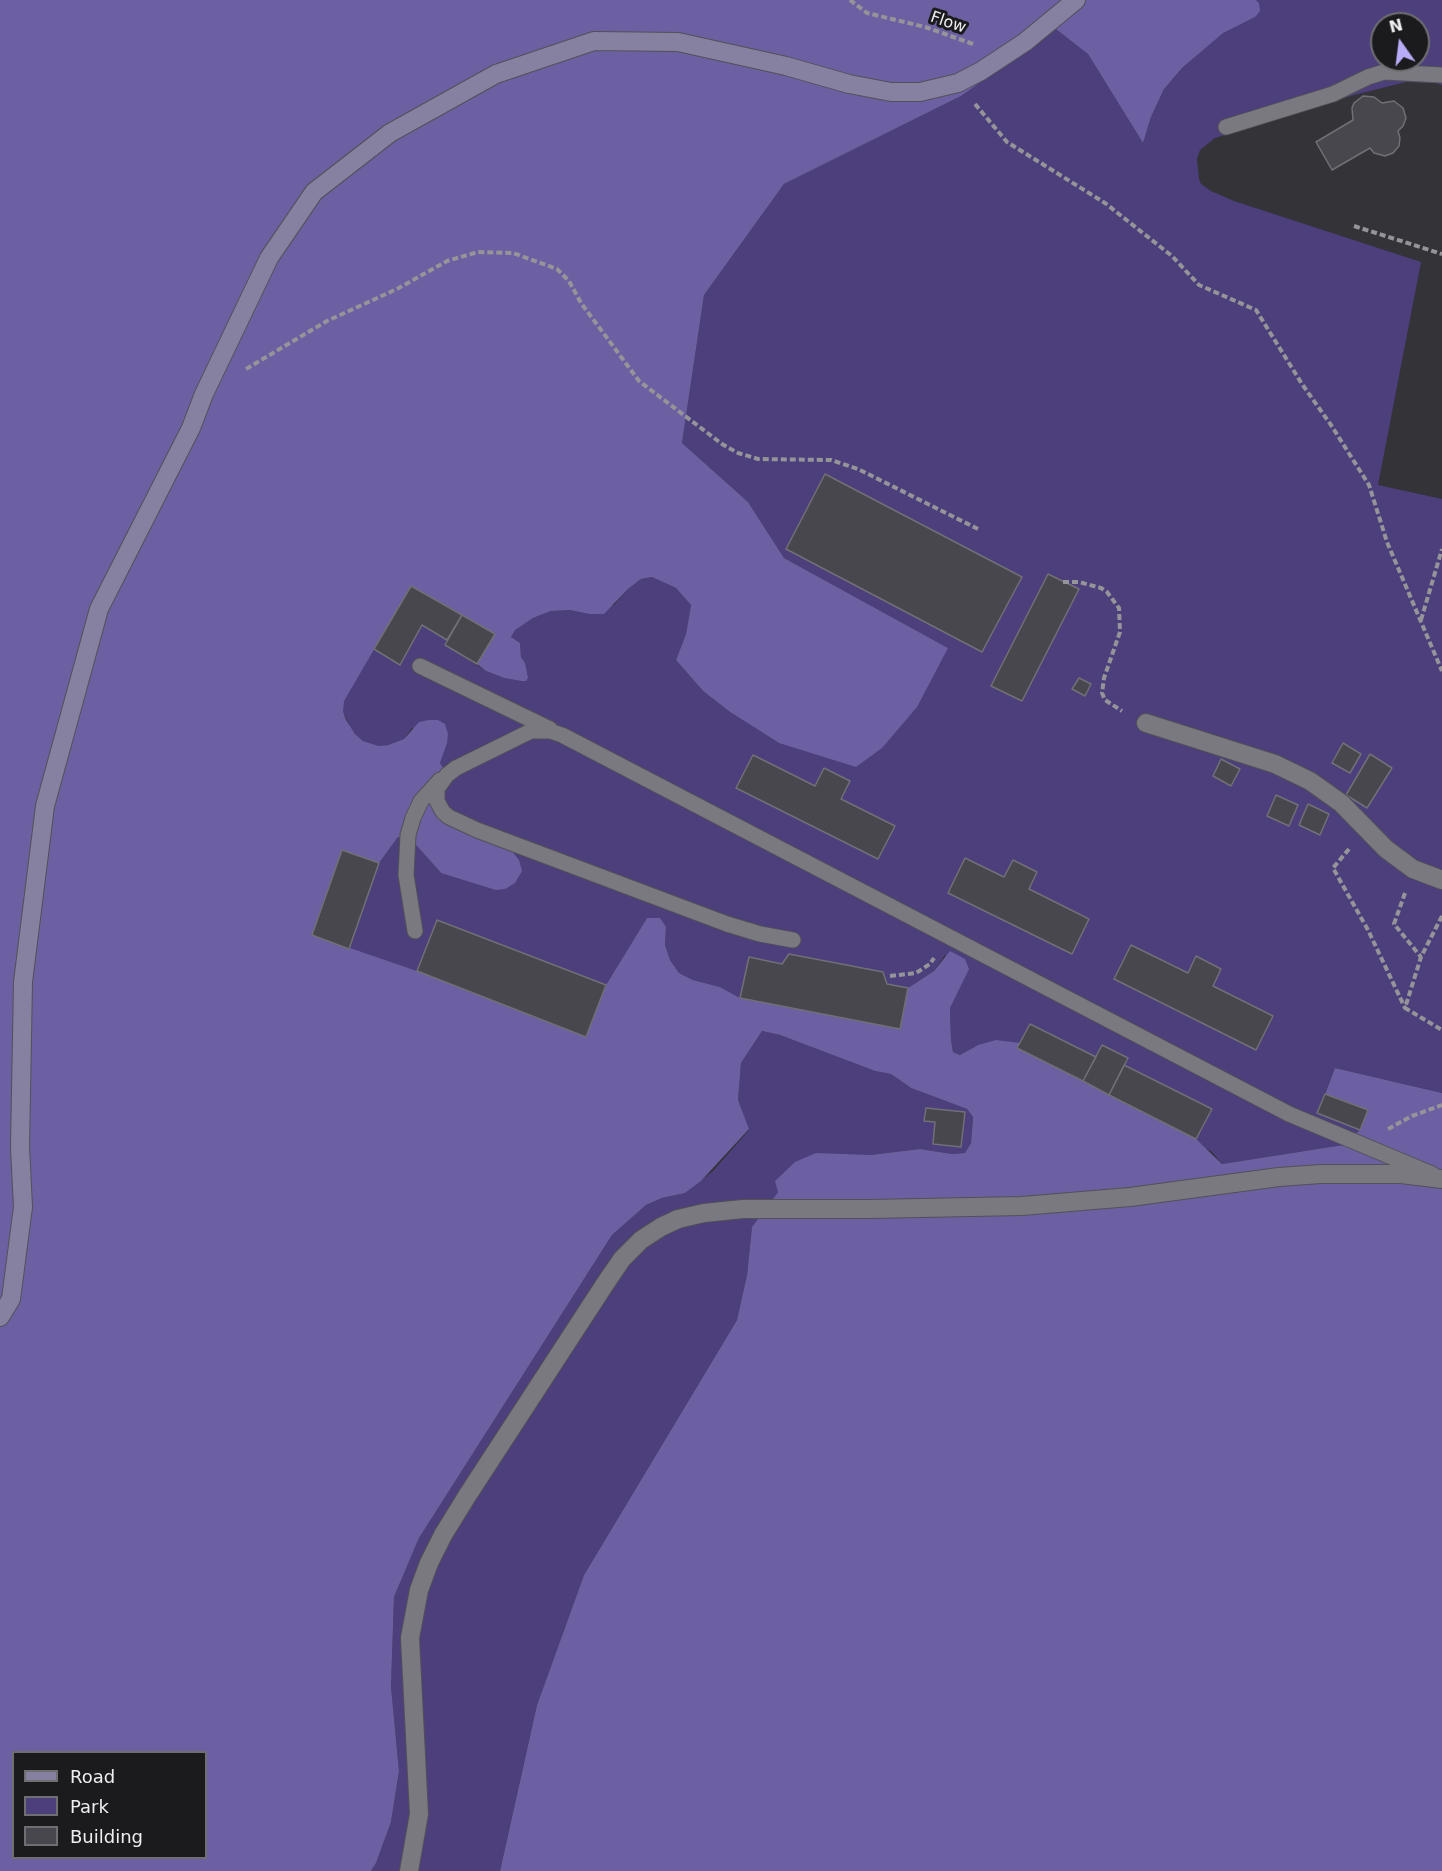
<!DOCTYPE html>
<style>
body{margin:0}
#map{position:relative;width:1442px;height:1871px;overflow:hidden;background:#333338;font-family:"DejaVu Sans",sans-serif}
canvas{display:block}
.legend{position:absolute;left:12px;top:1751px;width:195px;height:108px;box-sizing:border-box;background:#1b1b1d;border:2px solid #6f6f72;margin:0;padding:8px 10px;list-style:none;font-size:18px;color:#eeeef2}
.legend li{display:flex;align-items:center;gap:12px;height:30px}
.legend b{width:30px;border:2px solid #6f6f72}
.north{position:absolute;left:1370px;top:12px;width:60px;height:60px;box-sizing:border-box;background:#1b1b1d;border:2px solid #6f6f72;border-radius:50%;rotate:346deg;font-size:16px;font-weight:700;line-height:24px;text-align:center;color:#eeeef2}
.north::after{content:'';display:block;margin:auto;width:21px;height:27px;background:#b8abf7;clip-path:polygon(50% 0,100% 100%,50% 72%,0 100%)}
</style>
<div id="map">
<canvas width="1442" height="1871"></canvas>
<ul class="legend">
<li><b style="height:8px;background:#8781a1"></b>Road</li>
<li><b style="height:16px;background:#4c3f7c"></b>Park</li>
<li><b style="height:16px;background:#48474d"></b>Building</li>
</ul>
<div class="north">N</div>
</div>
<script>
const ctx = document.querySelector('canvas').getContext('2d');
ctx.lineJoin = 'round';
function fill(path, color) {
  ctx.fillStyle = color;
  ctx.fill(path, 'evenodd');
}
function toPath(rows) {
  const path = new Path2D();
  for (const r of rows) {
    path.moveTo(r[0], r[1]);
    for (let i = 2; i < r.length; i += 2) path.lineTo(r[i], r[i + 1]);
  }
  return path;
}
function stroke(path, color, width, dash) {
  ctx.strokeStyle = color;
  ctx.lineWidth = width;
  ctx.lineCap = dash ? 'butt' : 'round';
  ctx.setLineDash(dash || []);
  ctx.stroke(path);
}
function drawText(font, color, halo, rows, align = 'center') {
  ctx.font = font + ' "DejaVu Sans",sans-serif';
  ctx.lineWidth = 6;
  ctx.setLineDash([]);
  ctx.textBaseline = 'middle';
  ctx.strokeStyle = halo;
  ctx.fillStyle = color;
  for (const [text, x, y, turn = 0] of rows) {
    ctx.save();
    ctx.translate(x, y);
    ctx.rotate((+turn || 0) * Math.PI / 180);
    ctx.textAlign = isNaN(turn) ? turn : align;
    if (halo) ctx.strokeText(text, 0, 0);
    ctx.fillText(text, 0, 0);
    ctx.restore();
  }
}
const green = toPath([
 [1256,0,1442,0,1442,85,1436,83,1406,82,1354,95,1215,138,1200,150,1197,159,1199,179,1201,184,1211,191,1234,201,1421,262,1378,485,1442,499,1442,1093,1335,1068,1317,1113,1360,1130,1343,1145,1222,1164,1212,1152,1109,1095,1017,1048,978,1045,960,1055,953,1052,951,1040,950,1008,958,989,945,955,934,971,908,988,887,984,883,972,790,954,782,964,740,998,720,987,693,980,679,973,670,960,665,945,666,927,647,918,606,985,437,920,417,971,349,949,379,863,398,837,417,846,441,873,443,812,440,763,448,734,412,728,404,739,388,745,379,746,363,741,355,734,350,727,343,711,343,701,374,649,400,664,422,625,447,640,445,645,486,671,504,678,526,681,525,663,521,657,520,643,511,637,514,630,533,618,551,611,570,610,589,614,614,605,628,589,641,579,652,577,676,588,691,605,686,634,676,660,703,691,730,712,779,743,948,648,784,558,748,502,682,443,704,295,784,184,961,96,1057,28,1088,54,1143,143,1151,117,1164,89,1182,68,1223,32,1255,17,1259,3],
 [1382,24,1418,24,1418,60,1382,60],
 [762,1031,780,1035,875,1071,891,1074,911,1088,967,1109,973,1117,971,1143,965,1153,952,1154,920,1149,870,1155,778,1192,752,1227,747,1275,737,1320,584,1575,537,1705,500,1871,371,1871,376,1863,391,1822,399,1771,391,1687,394,1597,419,1538,612,1235,646,1205,662,1198,685,1193,713,1171,749,1130,738,1100,741,1063]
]);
const forest = toPath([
 [0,0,1256,0,1259,3,1260,11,1255,17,1223,33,1182,68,1164,89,1151,117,1143,143,1088,54,1056,29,961,96,784,184,704,295,682,443,748,502,784,558,948,648,917,707,882,748,856,767,779,743,730,712,703,691,676,660,686,634,691,605,676,588,652,577,641,579,628,589,604,614,589,614,570,610,551,611,533,618,515,630,511,637,520,643,521,657,525,663,528,678,526,681,522,681,504,678,486,671,477,664,495,634,411,586,344,701,343,711,346,720,355,734,363,741,379,746,388,745,404,739,419,722,429,720,438,720,445,724,448,734,447,743,440,763,447,775,438,806,504,841,519,860,522,871,515,883,505,889,496,890,441,873,417,846,398,837,379,863,342,850,312,935,417,971,586,1037,606,985,647,918,660,918,666,927,665,945,670,960,679,973,693,980,720,987,740,998,900,1029,908,988,934,971,950,951,965,959,969,969,950,1008,951,1040,953,1052,960,1055,978,1045,996,1040,1020,1043,1018,1048,1196,1139,1222,1164,1343,1145,1360,1130,1368,1110,1325,1094,1335,1068,1442,1093,1442,1871,500,1871,537,1705,584,1575,737,1320,747,1275,752,1227,778,1192,775,1181,795,1162,816,1153,870,1155,920,1149,952,1154,965,1153,971,1143,973,1117,967,1109,911,1088,891,1074,875,1071,780,1035,762,1031,741,1063,738,1100,749,1129,701,1181,685,1193,662,1198,646,1205,612,1235,419,1538,394,1597,391,1687,399,1771,391,1822,376,1863,371,1871,0,1871],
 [14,1752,206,1752,206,1858,14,1858]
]);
const building = toPath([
 [1363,96,1374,97,1382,103,1394,101,1403,108,1406,118,1403,126,1398,131,1400,138,1399,146,1393,153,1385,156,1374,153,1370,148,1332,170,1316,142,1353,120,1352,108,1354,103,1363,96],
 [825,474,1022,577,982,652,786,549,825,474],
 [1048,574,1079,589,1022,701,991,686,1048,574],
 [411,586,462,615,447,640,422,625,400,665,374,649,411,586],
 [462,615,495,634,477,664,445,645,462,615],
 [1079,678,1091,684,1085,696,1072,689,1079,678],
 [1343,743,1361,754,1350,773,1332,763,1343,743],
 [1370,754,1392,768,1367,808,1346,795,1370,754],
 [753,755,815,786,824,768,850,781,841,799,895,826,878,859,736,788,753,755],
 [1221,759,1240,769,1231,786,1213,776,1221,759],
 [1276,795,1298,805,1289,826,1267,816,1276,795],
 [1308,804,1329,814,1320,835,1299,825,1308,804],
 [342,850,379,863,349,949,312,935,342,850],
 [965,858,1004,877,1013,860,1037,872,1029,889,1089,919,1072,954,948,893,965,858],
 [437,920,606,985,586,1037,417,971,437,920],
 [1131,945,1188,973,1196,956,1221,969,1213,986,1273,1016,1256,1050,1114,979,1131,945],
 [789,954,883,972,887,984,908,988,900,1029,740,998,749,957,782,964,789,954],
 [1030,1024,1096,1057,1083,1081,1017,1048,1030,1024],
 [1102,1045,1128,1058,1109,1095,1083,1081,1102,1045],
 [1124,1065,1212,1109,1196,1139,1109,1095,1124,1065],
 [1325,1094,1368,1110,1360,1130,1317,1113,1325,1094],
 [926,1108,965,1112,961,1147,933,1144,935,1122,924,1121,926,1108]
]);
const path = toPath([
 [850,0,867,13,925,27,973,44],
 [975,104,1007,142,1105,203,1172,256,1199,285,1256,310,1302,384,1331,425,1369,485,1387,542,1442,671],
 [1354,226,1442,254],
 [246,369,327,321,397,289,447,261,478,252,513,253,557,269,569,281,581,303,639,381,722,444,738,453,758,459,831,460,858,469,978,529],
 [1063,582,1079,582,1101,588,1107,592,1119,608,1120,632,1104,678,1102,693,1105,700,1122,711],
 [1421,620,1442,549],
 [1349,849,1333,868,1368,930,1405,1008],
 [1405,893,1394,924,1421,957],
 [1442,916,1421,957,1405,1008,1442,1030],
 [890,976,916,973,930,964,934,958],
 [1388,1129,1412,1116,1442,1105]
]);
const lane = toPath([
 [1226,127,1333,94,1368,77,1384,72,1442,75],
 [420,666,550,729],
 [415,931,406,875,408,835,413,818,421,801,440,780],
 [793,940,760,934,727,924,477,830,449,817,443,812,437,801,437,789,447,775,456,768,531,731,550,731,562,735,1289,1114,1432,1174]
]);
const street = toPath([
 [1146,723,1275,764,1310,781,1341,803,1386,849,1413,869,1442,880],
 [409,1871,419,1814,410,1638,419,1590,429,1563,443,1535,467,1496,605,1284,622,1259,641,1240,661,1227,678,1219,704,1213,743,1209,870,1209,1022,1206,1130,1197,1279,1177,1321,1174,1401,1174,1442,1179]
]);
const secondary = toPath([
 [0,1317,11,1299,23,1207,20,1147,23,982,45,806,99,609,191,428,204,394,269,258,314,192,390,133,496,74,594,41,678,42,786,66,849,84,891,92,920,92,958,83,981,71,1025,42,1076,0]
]);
const streetNames = [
 ["Flow",948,23,19]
];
fill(green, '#4c3f7c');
fill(forest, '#6d60a2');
fill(building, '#48474d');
stroke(building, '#707076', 1.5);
stroke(lane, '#525157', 17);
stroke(street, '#525157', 20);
stroke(secondary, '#525157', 20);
stroke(path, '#949499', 4, [6, 3]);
stroke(lane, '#7a7980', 15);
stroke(street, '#7a7980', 18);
stroke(secondary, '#8781a1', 18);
drawText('16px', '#eeeef2', '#1b1b1d', streetNames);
</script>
